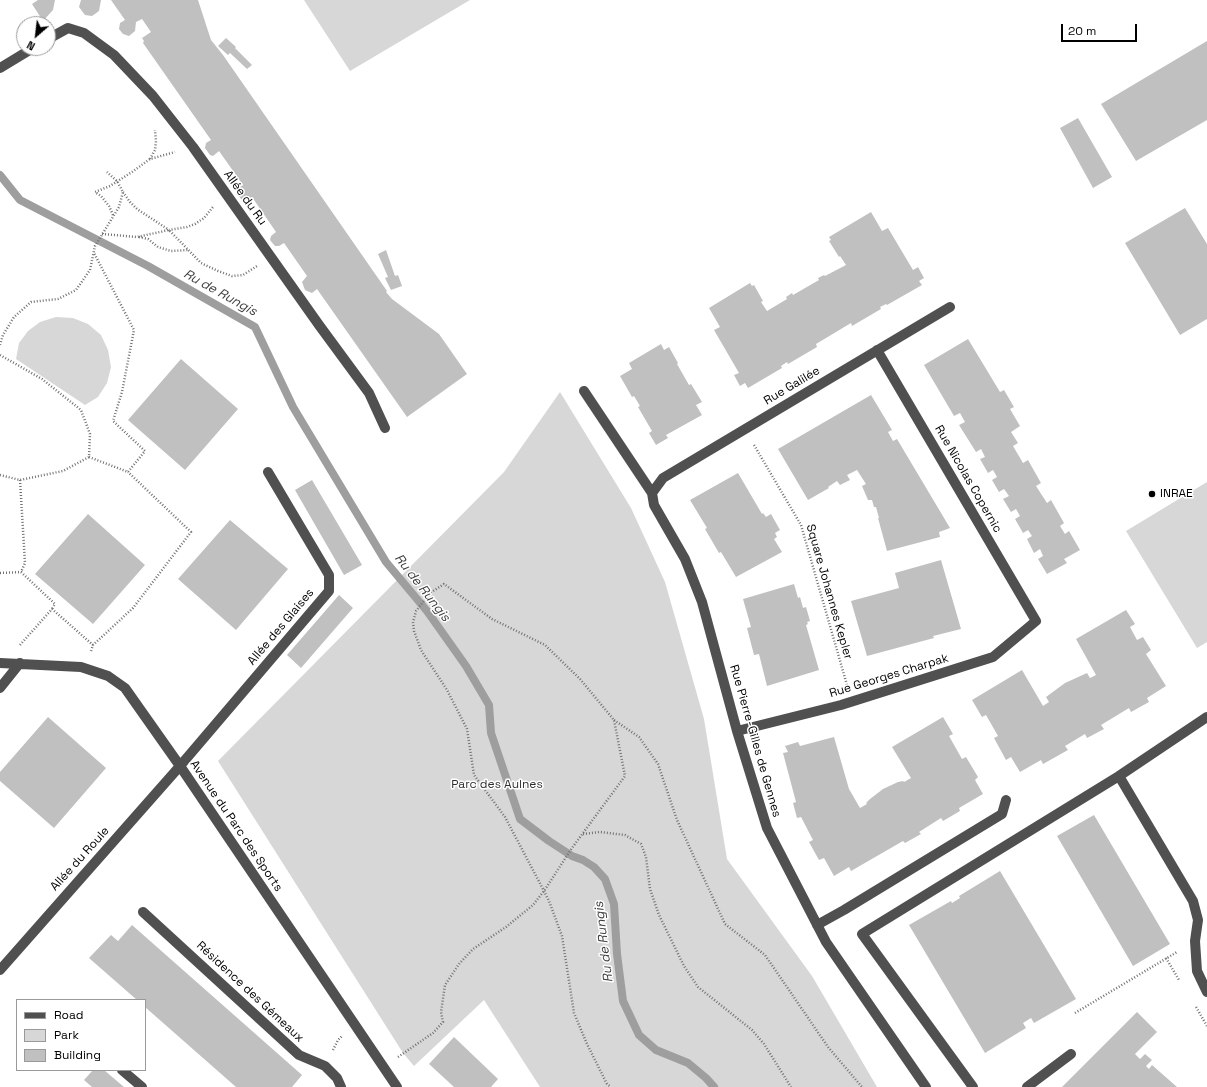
<!DOCTYPE html>
<meta charset="utf-8">
<style>
body{margin:0}
#map{position:relative;width:1207px;height:1087px;overflow:hidden;background:#fff;font-family:"Space Grotesk",sans-serif}
canvas{display:block}
.legend{position:absolute;left:16px;top:999px;width:130px;height:72px;box-sizing:border-box;background:#fff;border:1px solid #999;margin:0;padding:5px 7px;list-style:none;font-size:12px;color:#000}
.legend li{display:flex;align-items:center;gap:8px;height:20px}
.legend b{width:20px;border:1px solid #999}
.north{position:absolute;left:16px;top:16px;width:40px;height:40px;box-sizing:border-box;background:#fff;border:1px solid #999;border-radius:50%;rotate:208deg;font-size:11px;font-weight:700;line-height:16px;text-align:center;color:#000}
.north::after{content:'';display:block;margin:auto;width:14px;height:18px;background:#000;clip-path:polygon(50% 0,100% 100%,50% 72%,0 100%)}
.scale{position:absolute;left:1061px;top:24px;width:76px;height:18px;box-sizing:border-box;border:2px solid #000;border-top:0;padding-left:5px;font-size:12px;line-height:14px;white-space:nowrap;color:#000;-webkit-text-stroke:3px #fff;paint-order:stroke}
</style>
<div id="map">
<canvas width="1207" height="1087"></canvas>
<ul class="legend">
<li><b style="height:5px;background:#505050"></b>Road</li>
<li><b style="height:11px;background:#d7d7d7"></b>Park</li>
<li><b style="height:11px;background:#c0c0c0"></b>Building</li>
</ul>
<div class="north">N</div>
<div class="scale">20 m</div>
</div>
<script>
const ctx = document.querySelector('canvas').getContext('2d');
ctx.lineJoin = 'round';
function fill(path, color) {
  ctx.fillStyle = color;
  ctx.fill(path, 'evenodd');
}
function toPath(rows) {
  const path = new Path2D();
  for (const r of rows) {
    path.moveTo(r[0], r[1]);
    for (let i = 2; i < r.length; i += 2) path.lineTo(r[i], r[i + 1]);
  }
  return path;
}
function stroke(path, color, width, dash) {
  ctx.strokeStyle = color;
  ctx.lineWidth = width;
  ctx.lineCap = dash ? 'butt' : 'round';
  ctx.setLineDash(dash || []);
  ctx.stroke(path);
}
function drawText(font, color, halo, rows, align = 'center') {
  ctx.font = font + ' "Space Grotesk",sans-serif';
  ctx.lineWidth = 3;
  ctx.setLineDash([]);
  ctx.textBaseline = 'middle';
  ctx.strokeStyle = halo;
  ctx.fillStyle = color;
  for (const [text, x, y, turn = 0] of rows) {
    ctx.save();
    ctx.translate(x, y);
    ctx.rotate((+turn || 0) * Math.PI / 180);
    ctx.textAlign = isNaN(turn) ? turn : align;
    if (halo) ctx.strokeText(text, 0, 0);
    ctx.fillText(text, 0, 0);
    ctx.restore();
  }
}
const green = toPath([
 [304,0,470,0,350,71],
 [56,317,73,318,88,324,101,335,108,350,111,367,107,383,98,397,85,405,16,359,19,343,28,331,40,322],
 [560,392,631,508,665,582,704,719,727,859,812,976,877,1087,540,1087,484,1000,414,1066,403,1053,218,761,504,472],
 [1207,482,1207,642,1197,648,1126,531]
]);
const stream = toPath([
 [0,175,20,200,148,266,255,327,293,407,386,562,427,611,466,666,489,705,491,733,520,819,549,841,572,856,583,860,594,867,605,879,614,904,617,954,623,1001,639,1035,656,1050,688,1063,706,1078,714,1087]
]);
const building = toPath([
 [38,0,55,0,53,10,43,21,32,4],
 [81,0,101,0,99,11,92,16,85,15,79,7],
 [111,0,198,0,211,40,223,55,387,291,386,292,392,299,439,334,467,374,407,417,317,289,312,293,305,290,302,282,307,276,284,243,279,246,275,246,270,240,271,236,276,232,252,197,247,200,241,199,238,195,238,188,243,185,219,151,213,156,210,155,205,148,206,143,211,140,143,43,144,41,142,38,151,32,142,19,136,22,135,31,129,36,123,34,119,29,120,23,125,20],
 [226,38,236,47,235,48,252,65,247,69,230,53,228,55,218,46],
 [1207,41,1207,120,1136,161,1101,104],
 [1078,118,1112,177,1093,188,1060,128],
 [1185,208,1207,244,1207,319,1180,335,1125,243],
 [871,212,882,231,888,228,913,270,918,267,924,278,919,281,922,285,887,305,886,304,880,307,881,309,852,326,851,323,816,344,817,347,788,364,787,362,781,366,782,368,748,388,745,383,740,386,734,375,739,373,714,330,720,327,709,308,750,283,752,286,754,285,763,301,761,302,767,311,787,299,786,297,792,293,793,295,819,280,818,278,824,275,825,276,846,265,840,256,839,257,829,241,831,240,829,237],
 [386,250,395,276,398,275,402,286,391,290,385,278,388,277,378,254],
 [968,339,1000,392,1004,390,1014,407,1010,409,1020,426,1011,432,1018,443,1013,446,1023,463,1028,460,1041,483,1036,486,1047,503,1051,500,1064,523,1060,526,1065,534,1069,531,1080,550,1064,559,1067,563,1047,574,1038,559,1043,556,1040,549,1034,553,1027,539,1032,536,1028,530,1023,533,1015,519,1020,516,1016,509,1011,512,1003,499,1009,496,1004,489,999,492,992,480,997,477,993,470,988,473,980,459,985,457,981,449,976,452,959,425,965,422,960,413,954,416,924,365],
 [661,344,664,350,669,347,678,363,677,364,689,385,691,384,702,402,696,405,702,415,666,435,668,438,656,445,649,433,652,431,638,407,640,406,634,396,632,397,620,376,632,369,629,363],
 [181,359,238,409,185,470,128,420],
 [871,395,892,430,888,432,893,441,897,439,950,528,939,532,940,537,887,551,878,518,879,518,876,507,874,507,872,500,868,500,862,486,866,484,857,470,847,475,850,480,840,485,837,481,828,487,829,488,808,500,778,449],
 [738,473,762,514,763,513,766,517,771,514,780,530,775,533,777,537,774,539,782,552,736,577,721,552,719,553,705,529,707,528,690,500],
 [312,480,362,565,344,575,295,490],
 [88,514,145,565,93,624,35,574],
 [230,520,288,569,236,630,178,579],
 [941,560,961,629,933,636,934,638,867,656,851,601,899,588,895,573],
 [794,584,798,598,800,597,803,608,806,607,810,621,807,622,808,624,806,625,819,670,767,686,759,654,754,655,747,628,751,627,743,599],
 [339,595,353,608,301,668,287,655],
 [1126,610,1135,624,1130,627,1137,640,1143,637,1151,650,1146,654,1166,686,1147,698,1149,702,1131,712,1129,708,1101,725,1104,729,1087,738,1085,734,1065,746,1068,750,1043,764,1041,760,1020,772,1011,757,1006,760,994,738,998,736,986,715,982,717,972,700,1022,670,1043,706,1049,702,1046,697,1065,683,1087,673,1090,678,1096,675,1076,639],
 [48,717,106,768,54,828,0,781,0,772],
 [943,717,953,734,949,736,962,759,966,757,978,777,975,780,983,794,959,808,960,811,943,821,941,818,919,832,921,834,905,843,903,841,851,871,849,867,834,876,824,858,819,860,809,842,813,840,801,817,797,818,793,803,796,802,783,753,788,752,785,746,798,742,800,746,834,737,849,789,860,808,867,804,866,803,870,799,883,789,898,782,903,781,904,782,911,778,892,747],
 [1094,815,1170,944,1133,966,1057,836],
 [1000,871,1076,999,1034,1023,1031,1018,1023,1023,1026,1028,985,1053,909,925,951,901,952,903,960,898,959,896],
 [132,925,302,1075,292,1087,236,1087,145,1007,145,1000,137,1000,89,958,111,935,118,941],
 [1137,1012,1157,1032,1135,1054,1140,1059,1145,1054,1152,1060,1146,1066,1149,1069,1152,1065,1177,1087,1062,1087],
 [454,1037,498,1079,491,1087,454,1087,429,1064],
 [93,1070,104,1070,124,1087,92,1087,84,1080]
]);
const path = toPath([
 [150,159,155,150,156,141,155,130],
 [123,192,130,202,137,209,169,230,187,227,195,224,204,218,213,207],
 [113,215,109,206,101,196,95,192,110,186,132,172,150,159,175,152],
 [102,234,137,237,169,230,201,263,218,271,232,276,243,275,257,266],
 [139,237,148,239,158,247,171,251,188,250],
 [0,345,3,335,14,317,31,302,58,299,76,290,90,270,95,246,119,207,123,192,117,181,107,172],
 [0,355,42,379,81,410,90,434,89,457,63,471,20,480,0,475],
 [754,445,801,525,847,685],
 [89,457,128,472,145,451,113,421,122,392,134,330,94,253],
 [20,480,25,563,21,572],
 [0,573,21,572,55,604,52,609],
 [20,645,52,609,93,645],
 [91,651,93,645,133,608,191,532,128,472],
 [614,720,639,737,658,764,677,820,725,924,765,955,828,1047,862,1087],
 [583,834,600,832,625,835,641,844,646,857,650,889,659,915,684,966,698,987,752,1030,764,1044,791,1087],
 [1166,958,1179,980],
 [1196,1007,1207,1026],
 [1075,1013,1177,952],
 [333,1050,338,1040,342,1036],
 [398,1057,433,1033,443,1022,441,1012,445,985,459,964,473,949,506,927,533,905,544,891,572,848,625,776,614,720,580,679,545,645,492,619,444,584,430,593,416,611,413,622,414,631,421,650,447,690,467,729,474,775,505,817,544,891,549,901,562,936,574,1013,587,1044,607,1084,611,1087]
]);
const minor = toPath([
 [48,39,68,28,84,33,114,55,153,96,193,147,319,325,369,393,385,428],
 [0,68,33,48],
 [584,391,652,493,654,505,685,559,702,602,737,731,767,828,826,942,926,1087],
 [652,493,663,478,950,307],
 [0,663,81,667,108,676,125,688,180,766,397,1087],
 [0,688,20,663],
 [737,731,841,705,993,657,1036,621,877,350],
 [1119,776,1193,901,1198,920,1195,941,1197,971,1207,992],
 [143,912,299,1055,325,1066,337,1078,341,1087],
 [817,925,844,910,1002,814,1006,800],
 [0,970,180,766,329,591,329,575,268,472],
 [122,1070,142,1087],
 [973,1087,862,934,1119,776,1207,717],
 [1027,1087,1071,1054]
]);
const markers = [
 [1152,494,4,"#000"]
];
const streetNames = [
 ["Allée du Ru",245,198,54],
 ["Rue Galilée",792,386,-31],
 ["Rue Nicolas Copernic",968,479,60],
 ["Square Johannes Kepler",829,592,74],
 ["Allée des Glaises",281,627,-50],
 ["Rue Georges Charpak",889,676,-17],
 ["Rue Pierre-Gilles de Gennes",755,741,74],
 ["Avenue du Parc des Sports",236,826,56],
 ["Allée du Roule",80,859,-48],
 ["Résidence des Gémeaux",250,992,43]
];
const poiNames = [
 ["INRAE",1160,494]
];
const parkNames = [
 ["Parc des Aulnes",497,785]
];
const waterNames = [
 ["Ru de Rungis",220,293,29],
 ["Ru de Rungis",422,588,52],
 ["Ru de Rungis",604,942,-97]
];
fill(green, '#d7d7d7');
stroke(stream, '#9e9e9e', 8);
fill(building, '#c0c0c0');
stroke(path, '#727272', 2.5, [1, 2]);
stroke(minor, '#505050', 10);
for (const [x, y, r, color] of markers) {
  const dot = new Path2D();
  dot.arc(x, y, r, 0, 2 * Math.PI);
  ctx.fillStyle = color;
  ctx.fill(dot);
  stroke(dot, '#fff', 1.5);
}
drawText('12px', '#000', '#fff', streetNames);
drawText('12px', '#000', '#fff', poiNames, 'left');
drawText('12px', '#2e2e2e', '#fff', parkNames);
drawText('italic 13px', '#3f3f3f', '#fff', waterNames);
</script>
